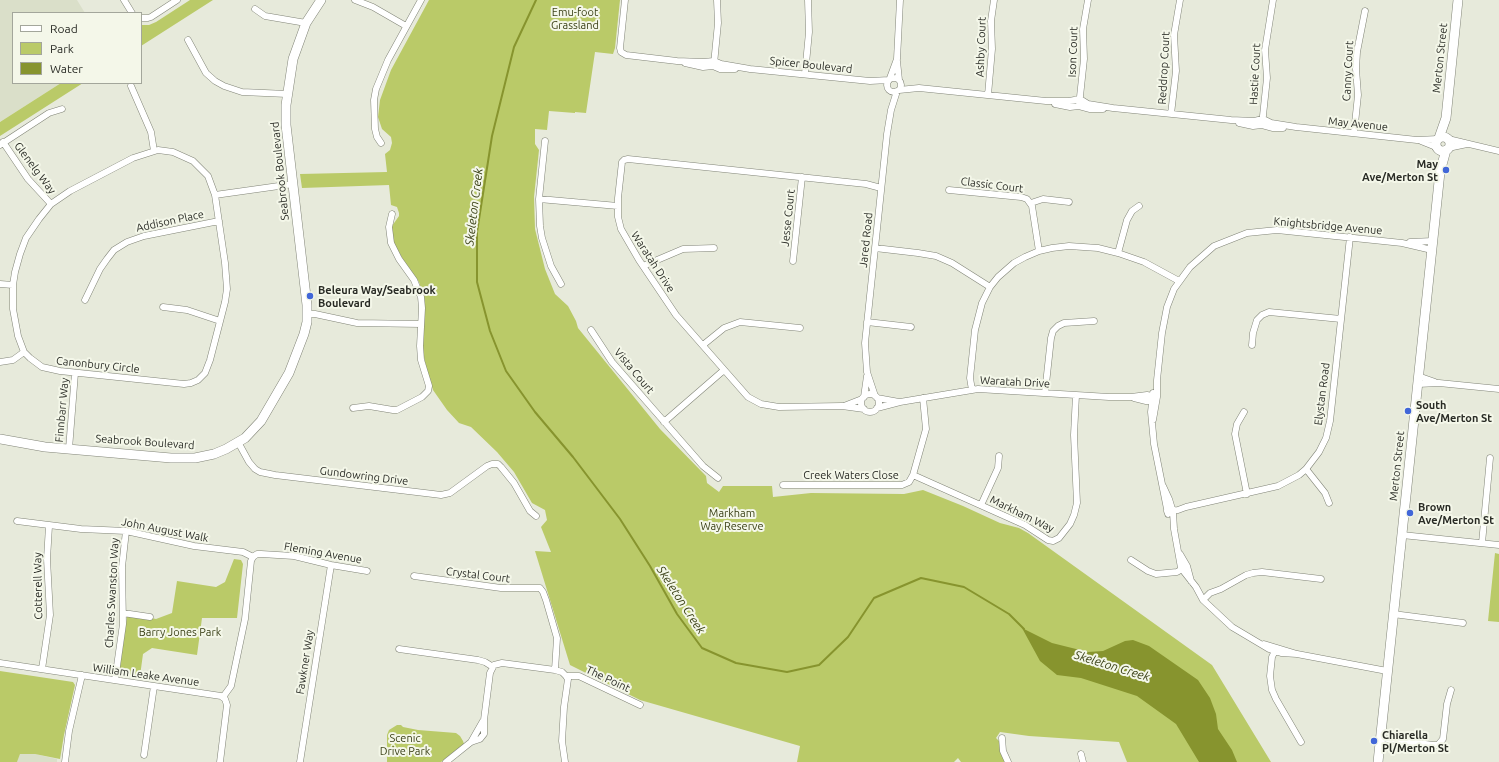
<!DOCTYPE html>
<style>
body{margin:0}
#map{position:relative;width:1499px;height:762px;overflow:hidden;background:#e7eadb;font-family:Ubuntu,sans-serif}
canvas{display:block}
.legend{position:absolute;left:12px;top:12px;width:130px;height:72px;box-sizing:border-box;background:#f4f7e9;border:1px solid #a3a69b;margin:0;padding:5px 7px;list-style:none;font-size:12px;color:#2a2c26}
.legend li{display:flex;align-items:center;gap:8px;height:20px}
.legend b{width:20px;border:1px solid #a3a69b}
</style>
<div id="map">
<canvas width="1499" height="762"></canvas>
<ul class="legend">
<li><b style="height:5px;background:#fff"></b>Road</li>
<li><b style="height:11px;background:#baca68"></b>Park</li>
<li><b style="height:11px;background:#87942e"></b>Water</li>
</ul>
</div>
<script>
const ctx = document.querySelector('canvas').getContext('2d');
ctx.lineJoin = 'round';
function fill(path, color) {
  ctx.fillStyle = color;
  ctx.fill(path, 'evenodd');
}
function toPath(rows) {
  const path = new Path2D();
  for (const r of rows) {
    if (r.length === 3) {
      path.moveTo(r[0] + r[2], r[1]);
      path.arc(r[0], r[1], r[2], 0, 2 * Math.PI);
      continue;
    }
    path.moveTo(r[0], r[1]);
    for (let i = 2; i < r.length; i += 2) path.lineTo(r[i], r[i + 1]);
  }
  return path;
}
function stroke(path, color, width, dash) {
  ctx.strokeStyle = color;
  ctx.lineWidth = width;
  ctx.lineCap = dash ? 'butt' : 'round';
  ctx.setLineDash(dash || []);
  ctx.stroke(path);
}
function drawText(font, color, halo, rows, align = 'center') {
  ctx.font = font + ' Ubuntu,sans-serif';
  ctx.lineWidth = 4;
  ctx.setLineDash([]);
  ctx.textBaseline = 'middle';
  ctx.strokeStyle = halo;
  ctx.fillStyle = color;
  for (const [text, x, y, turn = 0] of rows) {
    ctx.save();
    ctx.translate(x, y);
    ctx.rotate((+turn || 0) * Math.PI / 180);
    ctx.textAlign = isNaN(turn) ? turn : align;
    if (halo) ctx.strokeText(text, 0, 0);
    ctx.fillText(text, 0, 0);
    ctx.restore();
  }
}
const built = toPath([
 [0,0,77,0,85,13,13,13,13,83,61,83,0,122],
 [20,754,35,754,57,759,57,762,17,762]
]);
const green = toPath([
 [190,0,213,0,141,46,141,25,149,25,156,22],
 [429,0,620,0,615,48,613,54,595,52,586,113,575,112,575,113,549,111,547,130,535,129,535,144,539,150,534,197,535,229,545,269,555,294,568,306,576,321,578,328,660,429,706,476,707,483,719,492,723,486,772,486,773,497,811,493,904,494,923,490,963,506,1000,523,1019,528,1028,533,1212,665,1271,762,1127,762,1119,742,1029,736,1000,732,996,738,1000,742,1005,762,961,762,958,758,954,762,797,762,800,746,640,700,570,665,535,551,551,552,541,527,547,520,545,510,532,503,514,472,497,452,471,427,459,423,447,410,433,390,426,367,423,352,424,298,419,282,404,261,394,244,391,232,392,226,399,216,399,213,397,207,391,205,389,185,302,188,300,174,387,172,385,154,390,150,392,143,391,137,382,129,378,117,380,100,391,70],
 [61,83,83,83,0,136,0,122],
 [1495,553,1499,554,1499,622,1488,621],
 [234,559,241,560,243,564,237,618,202,618,197,655,152,648,143,654,140,676,119,673,127,617,143,616,156,619,172,613,177,581,216,587,225,582],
 [0,671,73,682,75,685,64,735,60,759,35,754,20,754,17,762,0,762],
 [397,725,401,725,403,727,418,730,456,733,460,736,463,741,464,744,441,762,387,762,387,735,389,730]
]);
const water = toPath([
 [1022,628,1052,643,1088,652,1103,651,1125,641,1133,640,1149,646,1198,680,1210,698,1216,714,1218,729,1232,750,1237,762,1199,762,1176,724,1137,696,1081,678,1057,675,1040,661]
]);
const stream = toPath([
 [536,0,514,47,492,136,477,232,477,282,490,331,506,371,535,412,573,457,620,519,650,566,677,614,702,648,736,663,787,672,819,665,848,637,874,598,921,578,964,587,1009,614,1024,629]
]);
const street = toPath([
 [124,0,132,13],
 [355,0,373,7,406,26],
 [625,0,620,48,621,52,626,55,677,61,703,62,714,61,721,64,750,69,870,81,889,80],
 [255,9,265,16,306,23],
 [141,18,148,18,151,17,177,0],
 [188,40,206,73,215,81,224,86,242,92,287,94],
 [897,61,899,80],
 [685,63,703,67,713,66,720,69,735,69],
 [714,64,718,23,717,0],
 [805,74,809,32,808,0],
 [894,85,7],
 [890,78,897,59,900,0],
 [131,86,151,132,154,151],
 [899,90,919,88,1046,101,1069,101,1080,99,1088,104,1113,108,1231,120,1254,121,1263,119,1271,123,1296,127,1417,140,1438,139],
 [988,95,992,49,991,21,994,0],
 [1055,104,1070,107,1079,106,1090,109,1103,109],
 [1079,106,1084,59,1083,29,1088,0],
 [1171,114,1176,71,1174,35,1180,0],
 [1239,123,1253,126,1262,125,1273,128,1283,128],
 [1262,125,1267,78,1265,50,1273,0],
 [1354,133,1358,95,1356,69,1357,52,1365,11],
 [1448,139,1499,151],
 [545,141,539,199,540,226,542,238,551,266,561,284],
 [1421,141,1436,147],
 [3,142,28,179,51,204],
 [381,143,377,137,375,129,374,100,376,89,388,60,421,0],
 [0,145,49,113,62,109],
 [1448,148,1467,144],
 [158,150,173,152,193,161,208,176,215,195,225,263,227,289,225,302,210,360,205,373,198,380,191,383,184,384,60,371,42,367,30,358,24,352,18,336,13,309,13,285,15,272,20,254,26,238,39,219,51,204,70,191,133,158,158,150],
 [949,190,1021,197,1027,199,1032,206,1039,251],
 [215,195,293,184],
 [539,199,618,206],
 [1031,203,1043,199,1069,202],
 [1410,242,1433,241],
 [875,248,918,253,936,256,952,263,990,287],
 [1118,253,1127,220,1132,211,1139,206],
 [793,261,802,177],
 [643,266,683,249,714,248],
 [0,284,13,285],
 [85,300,100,269,107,259,114,250,127,242,144,236,219,221],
 [163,307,187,310,220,321],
 [307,314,315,314,357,323,421,324],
 [867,322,911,327],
 [591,330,612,362,703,466,718,478],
 [703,345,724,328,740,322,800,328],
 [1252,345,1253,333,1257,320,1262,315,1269,312,1341,319],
 [0,362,13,360,24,352],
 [1418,376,1435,382],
 [1418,384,1439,383,1499,389],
 [972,390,970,378,975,330,982,303,990,287,998,277,1014,263,1025,257,1039,251,1052,248,1069,246,1098,248,1118,253,1144,262,1179,281],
 [1045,393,1051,338,1053,331,1058,326,1064,323,1094,321],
 [1153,393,1151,412,1154,444,1168,514],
 [870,403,9],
 [875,396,867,372,865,343,887,134,891,110,897,91],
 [864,397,867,376],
 [877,398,899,402],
 [923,398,926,429,913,475,1025,525,1048,540,1053,541,1059,538,1070,524,1074,515,1077,503,1074,435,1076,395],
 [1134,398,1146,401,1155,401],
 [844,406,862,399],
 [353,408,369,406,393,410,397,410,422,397,428,391,429,386,421,360,420,346,422,308,421,297,414,280,399,259,391,243,389,227,392,214],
 [877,408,900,402,978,389,1109,397,1131,397,1147,395,1157,397],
 [864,409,842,406,779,407,761,404,748,397,676,315,639,260,621,229,618,217,618,198,622,162,624,160,628,159,866,184,881,188],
 [1244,412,1237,424,1235,434,1247,494],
 [1153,420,1157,397,1157,380,1162,333,1167,307,1174,289,1190,267,1214,246,1247,233,1277,230,1402,243,1432,250],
 [664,422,724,370],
 [238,442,249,462,255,469,260,472,275,475,433,494,441,495,450,493,487,466,492,464,498,464,501,467,514,483,530,511,536,516],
 [69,449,75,373],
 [1306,469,1325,493,1329,503],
 [783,485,902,485,909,482,913,475],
 [1163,486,1169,499,1173,512,1174,529,1181,568,1196,587,1203,600,1232,627,1269,649,1281,653,1297,654],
 [981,505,998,468,999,456],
 [1167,511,1178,510,1186,507,1278,486,1299,475,1306,469,1319,452,1326,438,1330,421,1350,237],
 [17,521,81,529,126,531,194,546,243,552,253,557],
 [1402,535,1499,545],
 [1482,543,1490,458],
 [1180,554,1187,566,1191,581],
 [1131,560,1148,571,1156,574,1177,572,1187,566],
 [414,576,501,588,540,588,543,592,546,600,557,638,555,670],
 [1203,600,1210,593,1221,589,1246,575,1253,573,1262,572,1321,579],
 [123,613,150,617],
 [1393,614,1463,623],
 [1264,644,1297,654,1387,671],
 [399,649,478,660,485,662,493,667],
 [1276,649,1272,657,1270,676,1272,690,1276,699,1301,742],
 [0,663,221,696,225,699,227,705,220,762],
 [42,669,50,615,47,559,49,526],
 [566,676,579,676,640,705],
 [115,680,123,624,122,567,126,531],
 [223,697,231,686,245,619,251,561,253,557,257,554,261,554,294,556,331,565,367,571],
 [1002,738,1003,751,1008,762],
 [1380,738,1433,745,1438,745,1443,739,1447,704,1451,690],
 [471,742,483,721],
 [1081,754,1083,762],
 [144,755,154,686],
 [65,762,69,731,82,675],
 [300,762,331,565],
 [446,762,471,742,480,739,484,734,484,720,490,673,494,665,502,663,555,670,562,672,566,676],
 [565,762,562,741,564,707,568,679,566,676]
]);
const secondary = toPath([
 [1443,144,7],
 [1439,138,1446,118,1458,0],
 [0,439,45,447,171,458,195,458,214,454,226,449,245,438,261,421,289,373,304,334,307,322,307,305,286,125,286,105,293,59,306,23,321,0],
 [1378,762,1440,172,1446,150]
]);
const markers = [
 [1446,170,4,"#4166d8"],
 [310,296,4,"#4166d8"],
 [1408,411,4,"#4166d8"],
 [1410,513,4,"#4166d8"],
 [1374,741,4,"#4166d8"]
];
const parkNames = [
 ["Emu-foot",575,12],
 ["Grassland",575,25],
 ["Markham",732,513],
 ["Way Reserve",732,526],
 ["Barry Jones Park",180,632],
 ["Scenic",405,738],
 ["Drive Park",405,751]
];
const streetNames = [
 ["Ashby Court",981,47,-88],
 ["Ison Court",1073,52,-88],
 ["Merton Street",1440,58,-84],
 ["Spicer Boulevard",811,65,6],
 ["Reddrop Court",1164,68,-87],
 ["Canny Court",1348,71,-87],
 ["Hastie Court",1255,74,-87],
 ["May Avenue",1358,124,6],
 ["Glenelg Way",35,168,53],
 ["Seabrook Boulevard",280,171,-96],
 ["Classic Court",992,185,7],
 ["Jesse Court",788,218,-84],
 ["Addison Place",170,221,-12],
 ["Knightsbridge Avenue",1328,226,5],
 ["Jared Road",866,240,-84],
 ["Waratah Drive",653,262,57],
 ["Canonbury Circle",98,365,6],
 ["Vista Court",634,371,50],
 ["Waratah Drive",1015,382,3],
 ["Elystan Road",1322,394,-83],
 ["Finnbarr Way",62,410,-85],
 ["Seabrook Boulevard",145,442,4],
 ["Merton Street",1397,466,-84],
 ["Creek Waters Close",851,475],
 ["Gundowring Drive",364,476,7],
 ["Markham Way",1022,514,26],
 ["John August Walk",165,530,11],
 ["Fleming Avenue",323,553,10],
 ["Crystal Court",478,575,7],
 ["Cotterell Way",38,586,-91],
 ["Charles Swanston Way",112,593,-87],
 ["Fawkner Way",305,662,-81],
 ["William Leake Avenue",146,675,8],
 ["The Point",608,679,25]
];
const poiNames = [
 ["May",1438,164,"right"],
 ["Ave/Merton St",1438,177,"right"],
 ["Beleura Way/Seabrook",318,290],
 ["Boulevard",318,303],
 ["South",1416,405],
 ["Ave/Merton St",1416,418],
 ["Brown",1418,507],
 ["Ave/Merton St",1418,520],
 ["Chiarella",1382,735],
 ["Pl/Merton St",1382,748]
];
const waterNames = [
 ["Skeleton Creek",474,207,-83],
 ["Skeleton Creek",681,600,57],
 ["Skeleton Creek",1112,666,17]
];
fill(built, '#dadfc9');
fill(green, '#baca68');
fill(water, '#87942e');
stroke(stream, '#87942e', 2);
stroke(street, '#818477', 7);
stroke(secondary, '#818477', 10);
stroke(street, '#fff', 6);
stroke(secondary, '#fff', 9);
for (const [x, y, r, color] of markers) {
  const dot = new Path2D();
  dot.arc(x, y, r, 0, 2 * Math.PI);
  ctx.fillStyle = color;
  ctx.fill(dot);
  stroke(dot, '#f4f7e9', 1.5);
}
drawText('11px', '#3a4017', '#f4f7e9', parkNames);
drawText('11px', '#2a2c26', '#f4f7e9', streetNames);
drawText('bold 11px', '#2a2c26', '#f4f7e9', poiNames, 'left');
drawText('italic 12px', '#3b4117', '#f4f7e9', waterNames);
</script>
